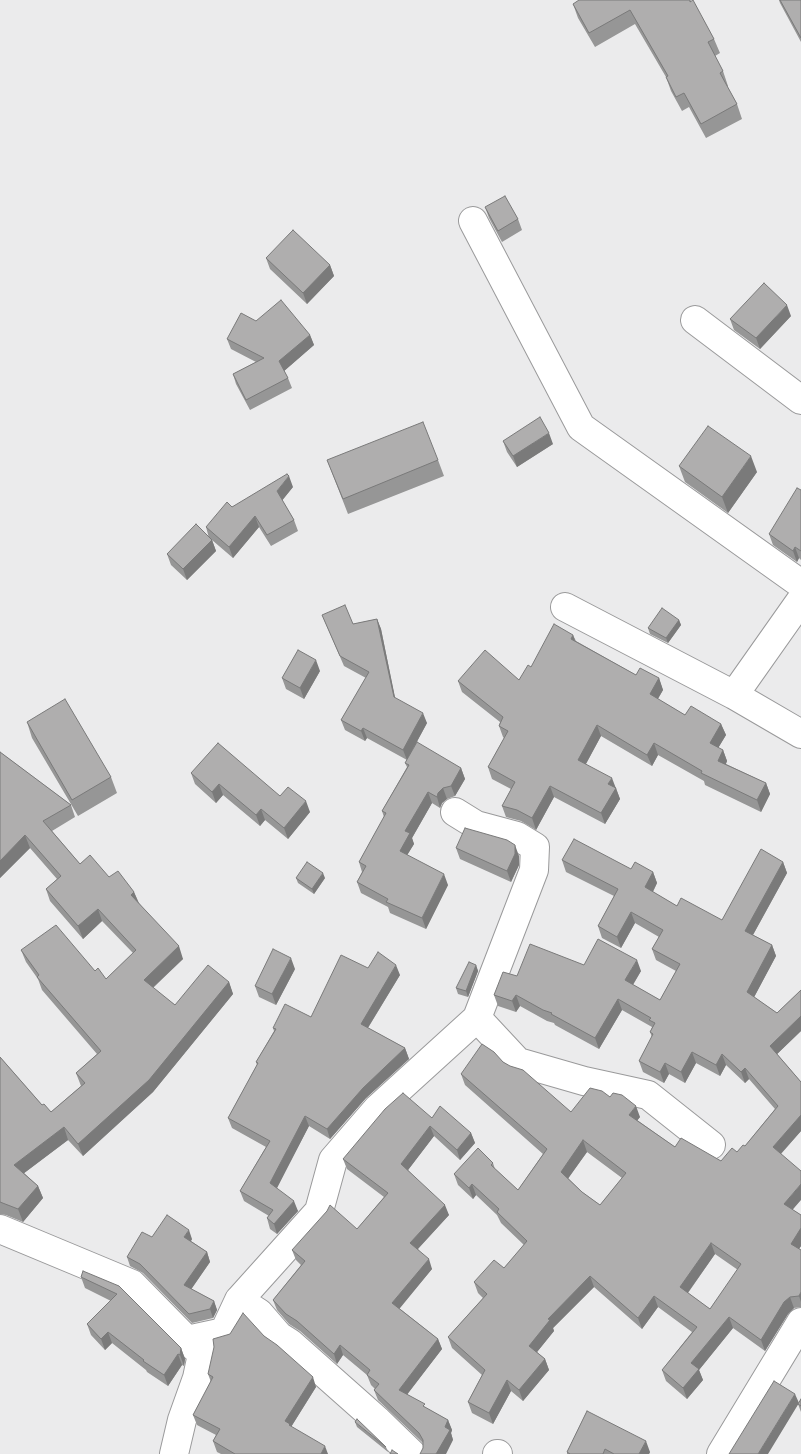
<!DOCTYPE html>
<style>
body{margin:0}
canvas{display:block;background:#ebebec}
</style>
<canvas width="801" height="1454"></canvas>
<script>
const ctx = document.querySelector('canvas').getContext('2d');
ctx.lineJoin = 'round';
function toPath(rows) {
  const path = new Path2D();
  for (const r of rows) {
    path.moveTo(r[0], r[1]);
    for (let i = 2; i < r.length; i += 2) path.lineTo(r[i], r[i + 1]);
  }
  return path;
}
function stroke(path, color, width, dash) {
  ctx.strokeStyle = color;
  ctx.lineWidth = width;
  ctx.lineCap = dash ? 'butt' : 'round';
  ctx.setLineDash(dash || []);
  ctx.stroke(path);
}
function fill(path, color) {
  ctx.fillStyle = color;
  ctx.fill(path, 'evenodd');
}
const minor = toPath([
 [473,221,581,427,801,584],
 [695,320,801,400],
 [565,607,734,695,801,734],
 [734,695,801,600],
 [477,1018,518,1062,584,1081,648,1095,711,1145],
 [0,1229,132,1284,187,1340,224,1332,239,1300,259,1313,279,1336,290,1343,378,1421,412,1454],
 [239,1300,319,1211,333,1160,378,1108,477,1018,534,870,535,847,517,836,476,825,455,812],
 [174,1454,182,1420,197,1378,202,1354,187,1340],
 [497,1454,498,1454],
 [721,1454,801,1322]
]);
const wall = toPath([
 [690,0,714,39,720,53,715,56,723,71,728,86,727,86,737,104,742,119,706,138,689,107,682,111,671,91,666,77,635,24,595,47,578,18,573,4],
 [779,0,801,0,801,42,780,3],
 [485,207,518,219,522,230,502,242,489,218],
 [266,258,330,265,334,276,307,304,270,269],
 [791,316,760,349,734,330,730,319],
 [256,321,310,335,314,345,284,371,288,378,292,388,250,410,236,384,233,374,256,362,231,349,227,339],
 [503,441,553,444,517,467,507,452],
 [327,460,438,460,444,476,348,514],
 [679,466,757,472,728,513,685,482],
 [293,487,282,500,294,520,298,531,271,546,259,527,233,558,212,540,216,551,187,580,171,565,167,554,209,538,206,527,232,507],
 [801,490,801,560,799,558,797,562,773,545,769,534],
 [322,615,353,624,377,619,381,629,395,698,427,723,407,760,367,738,365,741,345,730,341,720,366,678,344,666],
 [679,620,681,625,668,643,650,634,648,628],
 [573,635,576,641,636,675,659,678,663,690,658,699,685,715,721,724,726,735,718,748,723,750,727,761,726,764,766,783,770,794,761,812,705,785,704,781,658,755,652,766,601,736,586,764,616,788,620,799,605,824,554,797,536,830,521,821,506,817,502,806,511,789,492,779,488,767,504,738,503,737,499,726,500,722,462,692,458,681,519,680,531,667],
 [320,671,304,699,286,689,282,678],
 [27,722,111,777,117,793,78,816,32,738],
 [0,752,71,805,75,817,52,831,80,864,109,877,134,892,139,903,183,959,153,988,175,1005,229,982,233,994,153,1092,83,1156,68,1140,24,1173,38,1186,43,1198,23,1222,6,1215,0,1214,0,1057,42,1105,51,1112,81,1086,76,1073,97,1054,42,990,38,979,26,962,21,950,95,971,106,979,133,953,102,921,83,939,50,901,46,889,57,879,30,848,0,878],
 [405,763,461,768,465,779,455,796,447,799,442,803,440,808,432,803,412,838,414,844,407,855,448,885,426,929,390,913,388,907,361,893,357,882,362,872,359,862,384,817,382,811,407,767],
 [191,773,280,796,310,812,288,839,265,820,260,826,223,795,216,803,195,784],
 [456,848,519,856,519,865,511,882,460,859],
 [562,860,653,872,657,883,653,892,677,906,722,920,783,862,787,873,753,935,772,945,776,956,754,997,777,1013,801,990,801,1031,777,1054,801,1082,801,1131,781,1154,793,1210,801,1215,801,1246,799,1249,801,1250,801,1307,794,1308,788,1314,765,1351,733,1328,699,1370,703,1380,687,1399,666,1381,662,1370,692,1332,658,1307,642,1329,594,1287,553,1328,554,1331,537,1352,545,1359,549,1370,523,1401,511,1391,493,1424,472,1413,468,1402,482,1375,452,1348,448,1337,483,1298,478,1293,474,1282,504,1268,524,1245,501,1223,497,1215,476,1195,473,1199,458,1185,454,1174,493,1163,495,1169,518,1190,543,1154,465,1085,461,1074,503,1062,571,1112,610,1097,640,1117,637,1120,675,1147,721,1161,737,1152,745,1146,775,1109,749,1079,745,1083,726,1065,720,1076,696,1063,685,1083,669,1074,664,1083,643,1072,639,1061,652,1037,650,1032,652,1027,622,1010,599,1049,555,1025,554,1023,547,1021,520,1006,516,1012,498,1006,494,995,517,976,584,965,641,971,633,985,660,1000,676,971,656,960,652,949,659,937,635,923,621,948,602,938,598,926,614,896,566,872],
 [587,1152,622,1178,600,1205,582,1192,568,1178],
 [715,1254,738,1270,710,1309,688,1293],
 [296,878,325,878,314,894,298,883],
 [476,965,478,971,468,997,458,994,456,988],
 [368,968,400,975,368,1028,405,1048,409,1059,366,1098,330,1139,309,1126,276,1188,298,1211,277,1234,270,1229,267,1218,269,1216,244,1201,240,1191,266,1147,232,1128,228,1118,257,1065,256,1062,274,1031,273,1028,311,1017],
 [295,969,276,1005,259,997,255,986],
 [432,1118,471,1133,475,1143,460,1160,434,1136,408,1170,449,1215,418,1249,432,1269,399,1308,438,1339,442,1349,407,1394,426,1408,448,1420,452,1430,451,1433,453,1440,423,1448,423,1443,378,1400,374,1390,375,1389,371,1385,367,1375,343,1355,337,1364,300,1331,289,1324,277,1310,273,1300,301,1265,296,1260,292,1250,357,1229,384,1197,347,1169,343,1159],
 [152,1237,192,1239,191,1241,207,1252,210,1262,191,1289,214,1301,217,1310,213,1318,192,1323,143,1273,130,1266,127,1257],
 [81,1277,119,1286,181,1348,185,1359,184,1366,182,1365,168,1386,147,1372,146,1370,112,1343,105,1350,91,1335,87,1324,111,1301,85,1288],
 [264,1336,316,1387,291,1427,328,1454,221,1454,217,1452,213,1441,216,1435,197,1425,193,1415,211,1382,208,1374],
 [801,1399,801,1412,798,1404],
 [587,1411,650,1452,649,1454,567,1454,567,1452],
 [355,1422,386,1447,388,1452,357,1427]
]);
const shadedWall = toPath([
 [330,265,334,276,307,304,303,293],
 [787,305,791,316,760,349,756,338],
 [310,335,314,345,283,372,279,361],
 [549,433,553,444,517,467,513,456],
 [751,456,757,472,728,513,722,497],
 [289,476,293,487,281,502,277,491],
 [255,516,259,527,233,558,229,547],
 [212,540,216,551,187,580,183,569],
 [795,547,799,558,797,562,793,551],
 [377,619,381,629,397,707,394,697],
 [679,620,681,625,668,643,666,638],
 [573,635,577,646,571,639],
 [316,660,320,671,304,699,300,688],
 [659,678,663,690,654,705,650,694],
 [423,713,427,723,407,760,403,750],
 [721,724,726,735,714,755,710,743],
 [597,725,601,736,582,771,578,760],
 [363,728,367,738,365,741,361,731],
 [654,743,658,755,652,766,647,755],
 [723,750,727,761,722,772,718,761],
 [461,768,465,779,455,796,451,786],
 [612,778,620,799,605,824,601,813,608,784],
 [766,783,770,794,761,812,757,800],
 [219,784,223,795,216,803,212,792],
 [550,786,554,797,536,830,532,818],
 [443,788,447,799,442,803,440,808,437,797,438,793],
 [428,792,432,803,412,838,414,844,403,862,400,851,405,831],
 [306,801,310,812,288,839,284,828],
 [261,809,265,820,260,826,256,815],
 [25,835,30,848,0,878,0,861],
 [515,845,519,856,519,865,511,882,507,871],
 [783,862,787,873,749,942,745,931],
 [653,872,657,883,649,899,645,887],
 [323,873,325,878,314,894,312,889],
 [444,874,448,885,426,929,422,918],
 [134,892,139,904,131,895],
 [98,909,102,921,83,939,78,926],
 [631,912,635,923,621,948,617,937],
 [772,945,776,956,751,1003,747,992],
 [179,946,183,959,148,992,144,980],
 [291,958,295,969,276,1005,272,994],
 [637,960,641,971,629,991,625,980],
 [396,965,400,975,364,1034,361,1024],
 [476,965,478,971,468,997,466,991],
 [229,982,233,994,153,1092,83,1156,78,1144],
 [516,995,520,1006,516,1012,512,1001],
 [618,999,622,1010,599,1049,595,1038],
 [801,1016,801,1031,774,1057,770,1046],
 [405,1048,409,1059,366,1098,330,1139,327,1129,363,1088],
 [692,1052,696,1063,685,1083,681,1072],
 [722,1054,726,1065,720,1076,716,1065],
 [665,1063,669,1074,664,1083,660,1072],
 [745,1068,749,1079,745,1083,741,1072],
 [636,1106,640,1117,633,1126,629,1115],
 [801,1115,801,1131,777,1158,773,1147],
 [305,1116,309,1126,274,1194,270,1183],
 [430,1126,434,1136,405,1174,401,1164],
 [64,1127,68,1140,19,1177,14,1165],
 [471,1133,475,1143,460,1160,457,1150],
 [583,1140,587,1152,565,1183,561,1172],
 [472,1184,476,1195,473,1199,469,1188],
 [801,1184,801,1200,788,1215,784,1204],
 [38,1186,43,1198,23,1222,18,1209],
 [294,1201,298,1211,277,1234,274,1224],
 [445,1205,449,1215,414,1253,410,1243],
 [801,1228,801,1246,795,1255,791,1244],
 [189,1230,192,1239,188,1246,184,1237],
 [711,1243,715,1254,684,1298,680,1287],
 [207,1252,210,1262,188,1294,184,1285],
 [429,1259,432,1269,396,1313,392,1303],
 [590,1276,594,1287,553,1328,554,1331,533,1357,529,1346,548,1319],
 [801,1292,801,1302,799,1296],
 [654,1296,658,1307,642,1329,638,1318],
 [790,1297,794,1308,788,1314,765,1351,761,1340,784,1302],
 [214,1301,217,1310,213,1318,210,1309],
 [729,1317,733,1328,699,1370,703,1380,687,1399,683,1388,691,1363],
 [108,1332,112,1343,105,1350,101,1339],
 [438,1339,442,1349,403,1400,399,1390],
 [340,1345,343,1355,337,1364,334,1354],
 [181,1348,185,1359,184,1366,180,1355],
 [178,1354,182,1365,168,1386,164,1375],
 [545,1359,549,1370,523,1401,519,1390],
 [313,1377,316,1387,291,1427,285,1421],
 [507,1380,511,1391,493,1424,489,1413],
 [795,1394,799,1403,768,1454,758,1454],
 [448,1420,452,1430,451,1433,453,1440,446,1454,436,1454,445,1427],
 [646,1441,650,1452,649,1454,639,1454],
 [325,1446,328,1454,321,1454]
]);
const building = toPath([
 [579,0,690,0,690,2,693,0,714,39,708,42,723,71,720,73,737,104,701,124,684,93,676,97,666,77,668,76,630,10,589,33,573,4,579,0],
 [780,0,801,0,801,38,780,0],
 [505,196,518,219,498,231,485,207,505,196],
 [293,230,330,265,303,293,266,258,293,230],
 [764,283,787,305,756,338,730,319,764,283],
 [281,300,310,335,279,361,288,378,246,400,233,374,264,358,227,339,241,313,256,321,281,300],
 [540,417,549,433,513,456,503,441,540,417],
 [423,422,438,460,343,499,327,460,423,422],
 [708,426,751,456,722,497,679,466,708,426],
 [287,474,289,476,277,491,294,520,267,535,255,516,229,547,206,527,227,502,232,507,287,474],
 [797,488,801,490,801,551,795,547,793,551,769,534,797,488],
 [196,524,212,540,183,569,167,554,196,524],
 [345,605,353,624,377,619,394,697,423,713,403,750,363,728,361,731,341,720,369,672,340,656,322,615,345,605],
 [662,608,679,620,666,638,648,628,662,608],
 [554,624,573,635,571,639,636,675,640,668,659,678,650,694,685,715,691,706,721,724,710,743,723,750,718,761,766,783,757,800,701,773,702,771,654,743,647,755,597,725,578,760,612,778,608,784,616,788,601,813,550,786,532,818,517,810,502,806,515,782,488,767,508,731,499,726,503,717,458,681,485,650,519,680,528,665,531,667,554,624],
 [298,650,316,660,300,688,282,678,298,650],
 [65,699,111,777,72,800,27,722,65,699],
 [417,742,461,768,451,786,443,788,438,793,437,797,428,792,405,831,410,833,400,851,444,874,422,918,386,902,388,899,357,882,366,866,359,862,386,813,382,811,409,765,405,763,417,742],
 [218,743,280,796,288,787,306,801,284,828,261,809,256,815,219,784,212,792,191,773,218,743],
 [0,752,71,805,43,821,80,864,90,855,109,877,118,871,134,892,131,895,179,946,144,980,175,1005,208,965,229,982,149,1080,78,1144,64,1127,14,1165,38,1186,18,1209,0,1202,0,1057,42,1105,44,1104,51,1112,85,1083,76,1073,101,1051,37,977,39,975,21,950,56,925,95,971,98,968,106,979,136,950,98,909,78,926,46,889,61,876,25,835,0,861,0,752],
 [465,828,507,840,515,845,515,854,507,871,456,848,465,828],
 [574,839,631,869,635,862,653,872,645,887,677,906,681,898,722,920,761,849,783,862,745,931,772,945,747,992,777,1013,801,990,801,1016,770,1046,801,1082,801,1115,773,1147,801,1171,801,1184,784,1204,801,1215,801,1228,791,1244,801,1250,801,1292,799,1296,790,1297,784,1302,761,1340,729,1317,691,1363,699,1369,683,1388,662,1370,697,1327,654,1296,638,1318,590,1276,548,1319,550,1320,529,1346,545,1359,519,1390,507,1380,489,1413,468,1402,485,1370,448,1337,487,1294,474,1282,494,1260,504,1268,527,1241,497,1212,499,1209,472,1184,469,1188,454,1174,478,1148,493,1163,491,1165,518,1190,547,1149,461,1074,482,1044,494,1052,503,1062,510,1066,523,1070,571,1112,590,1088,602,1091,610,1097,613,1093,622,1095,636,1106,629,1115,675,1147,681,1138,721,1161,732,1148,737,1152,743,1145,745,1146,778,1106,745,1068,741,1072,722,1054,716,1065,692,1052,681,1072,665,1063,660,1072,639,1061,653,1034,650,1032,655,1023,649,1020,651,1018,618,999,595,1038,551,1014,552,1013,543,1010,516,995,512,1001,494,995,503,972,517,976,530,944,584,965,598,939,637,960,625,980,660,1000,680,964,652,949,663,930,631,912,617,937,598,926,618,889,562,860,574,839],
 [583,1140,626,1173,600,1205,582,1192,561,1172,583,1140],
 [711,1243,741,1264,710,1309,680,1287,711,1243],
 [307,862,323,873,312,889,296,878,307,862],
 [273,949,291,958,272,994,255,986,273,949],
 [378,952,396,965,361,1024,405,1048,363,1088,327,1129,305,1116,270,1183,294,1201,274,1224,267,1218,273,1210,240,1191,270,1141,228,1118,258,1063,256,1062,276,1029,273,1028,285,1004,311,1017,341,955,368,968,378,952],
 [469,962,476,965,466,991,456,988,469,962],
 [403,1093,432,1118,440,1106,471,1133,457,1150,430,1126,401,1164,445,1205,410,1243,429,1259,392,1303,438,1339,399,1390,425,1404,423,1406,448,1420,445,1427,450,1430,436,1454,420,1454,423,1448,423,1440,419,1433,374,1390,379,1384,367,1375,370,1370,340,1345,334,1354,297,1321,286,1314,273,1300,305,1261,292,1250,327,1211,330,1205,357,1229,388,1193,343,1159,385,1109,403,1093],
 [167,1215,189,1230,184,1237,207,1252,184,1285,214,1301,210,1309,189,1314,140,1264,127,1257,142,1232,152,1237,167,1215],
 [83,1271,119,1286,181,1348,180,1355,178,1354,164,1375,143,1361,144,1360,108,1332,101,1339,87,1324,117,1294,81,1277,83,1271],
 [243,1313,264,1336,277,1345,313,1377,285,1421,290,1424,289,1425,325,1446,321,1454,235,1454,213,1441,220,1429,193,1415,213,1377,208,1374,214,1347,213,1339,230,1334,243,1313],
 [774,1381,795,1394,758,1454,729,1454,774,1381],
 [801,1399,801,1406,798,1404,801,1399],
 [587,1411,646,1441,639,1454,614,1454,605,1449,603,1454,570,1454,567,1452,587,1411],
 [357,1419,386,1447,355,1422,357,1419],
 [392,1450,398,1454,390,1454,392,1450]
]);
stroke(minor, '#9a9a9b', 30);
stroke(minor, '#fff', 28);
fill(wall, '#969696');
fill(shadedWall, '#7a7a7a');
fill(building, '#afaeae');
stroke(building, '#7a7a7a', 1);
</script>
